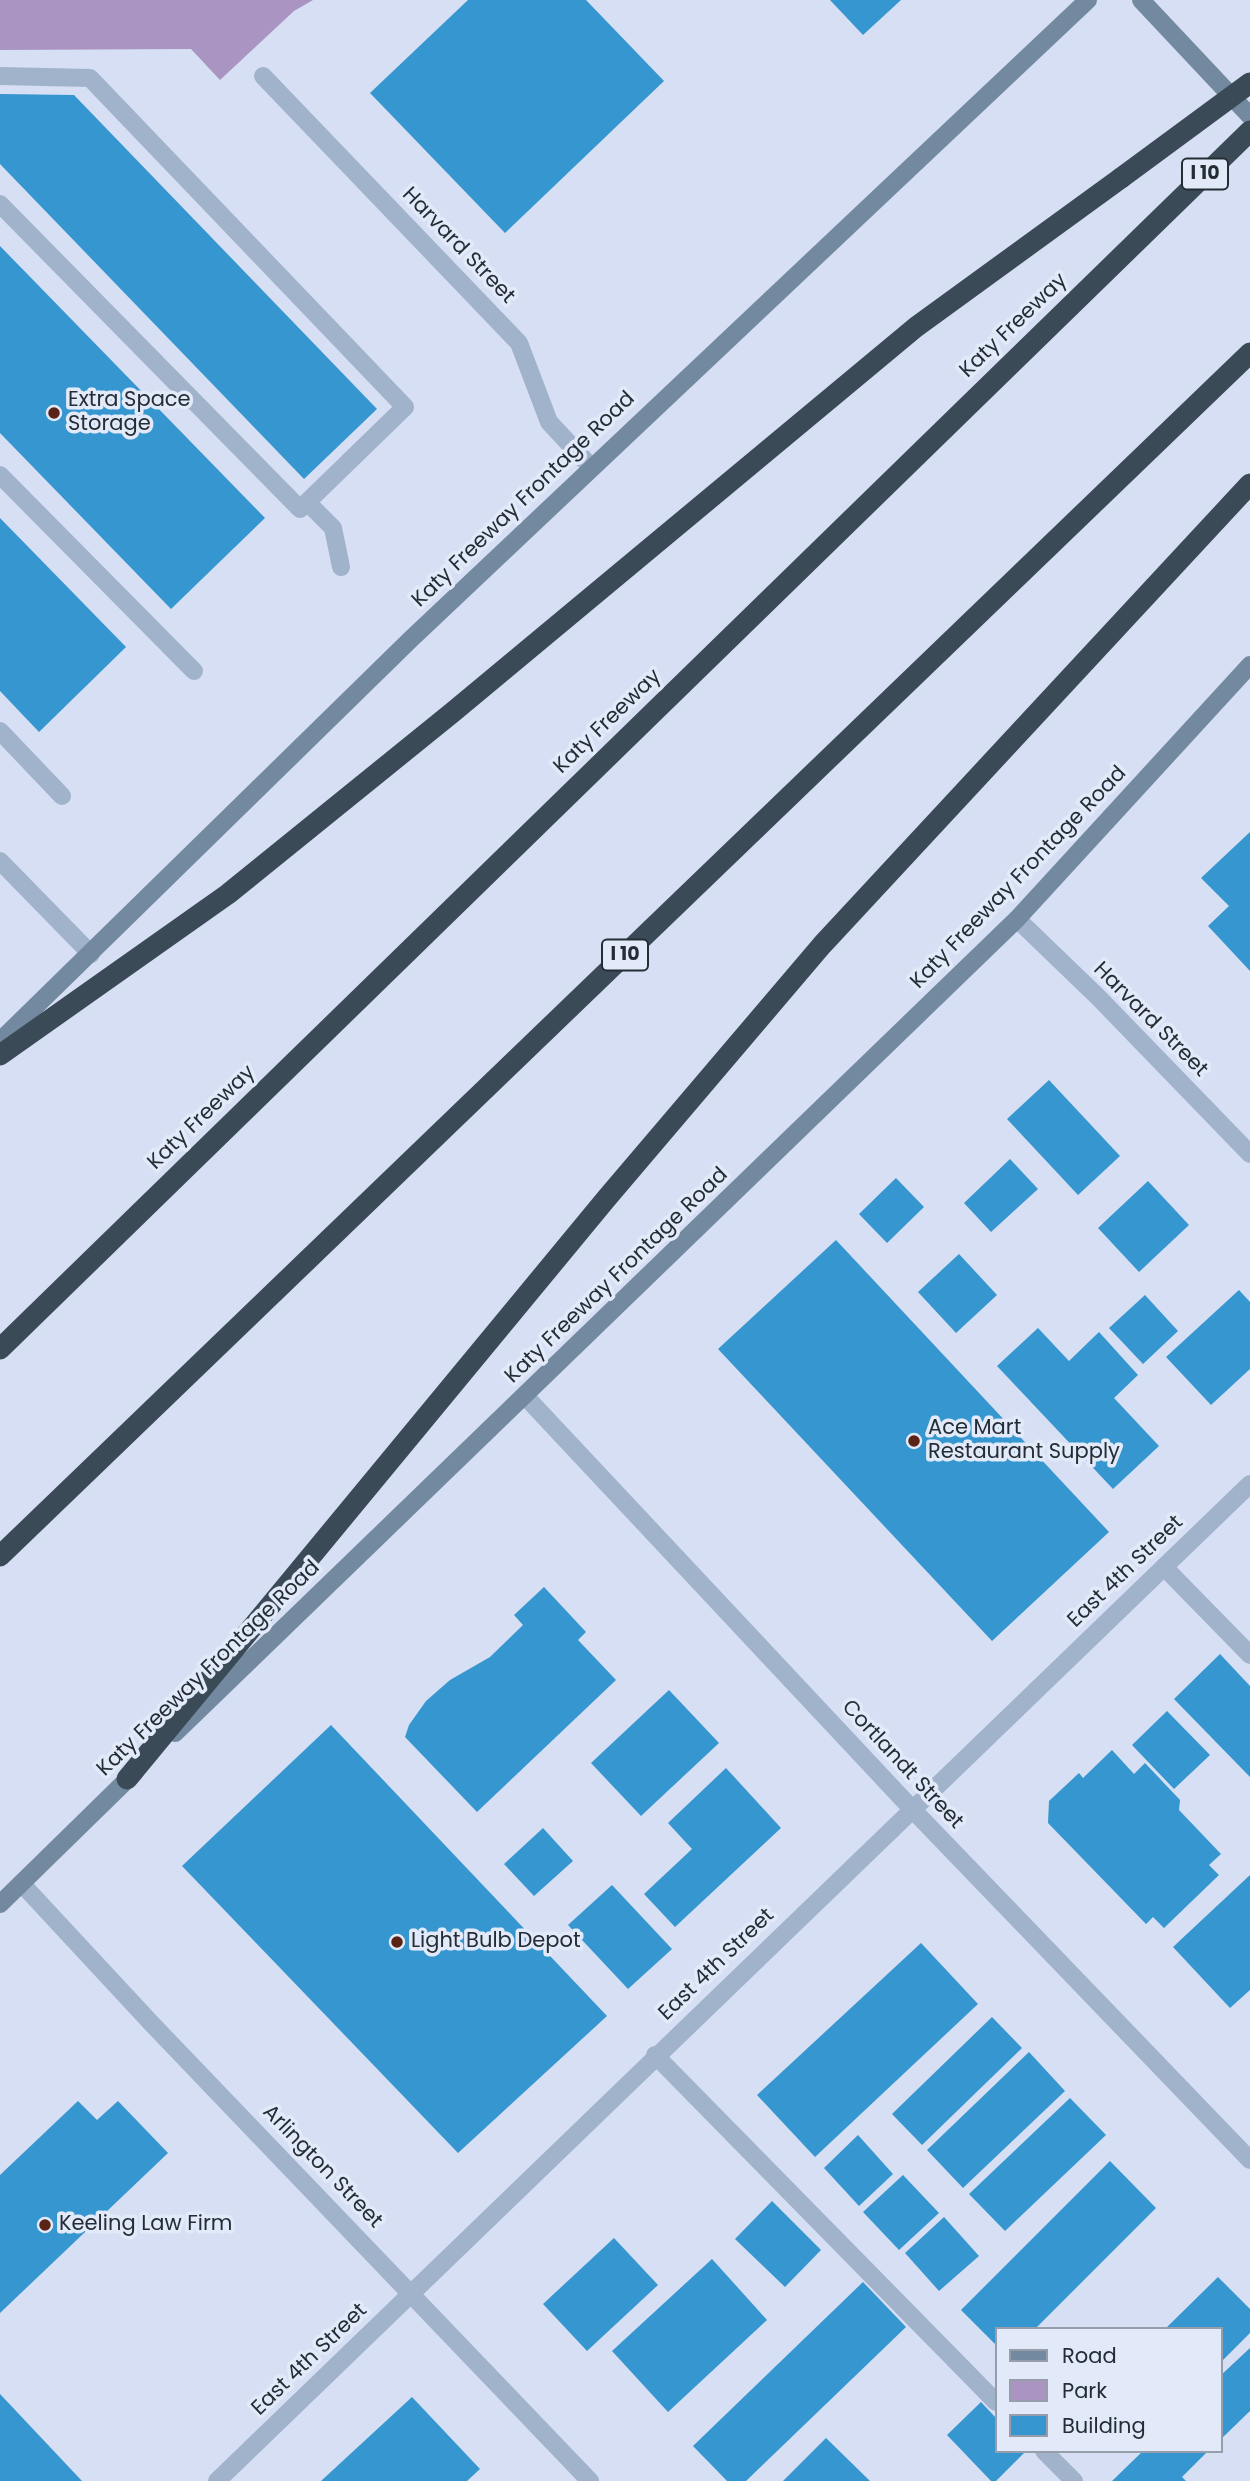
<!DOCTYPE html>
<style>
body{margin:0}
#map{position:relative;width:1250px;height:2481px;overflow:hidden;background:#d6dff3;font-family:Poppins,sans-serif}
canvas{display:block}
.legend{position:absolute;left:995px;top:2327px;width:228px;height:126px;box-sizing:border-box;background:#e2eafa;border:2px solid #969eab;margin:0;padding:9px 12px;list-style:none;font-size:21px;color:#242d35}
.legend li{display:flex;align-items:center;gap:14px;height:35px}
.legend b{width:35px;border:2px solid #969eab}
</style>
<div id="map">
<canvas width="1250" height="2481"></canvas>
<ul class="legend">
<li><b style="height:9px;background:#72899f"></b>Road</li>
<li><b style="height:19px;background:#aa95c2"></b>Park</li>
<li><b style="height:19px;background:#3696d0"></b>Building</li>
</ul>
</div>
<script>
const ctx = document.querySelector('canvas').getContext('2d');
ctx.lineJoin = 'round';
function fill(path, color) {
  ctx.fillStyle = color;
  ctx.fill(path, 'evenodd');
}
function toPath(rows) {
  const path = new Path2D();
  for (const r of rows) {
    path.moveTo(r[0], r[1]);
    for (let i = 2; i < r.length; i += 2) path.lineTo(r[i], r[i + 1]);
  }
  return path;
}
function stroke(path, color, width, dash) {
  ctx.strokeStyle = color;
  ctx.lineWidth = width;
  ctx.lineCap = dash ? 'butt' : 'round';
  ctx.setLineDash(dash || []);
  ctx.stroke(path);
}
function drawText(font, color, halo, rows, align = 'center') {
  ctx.font = font + ' Poppins,sans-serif';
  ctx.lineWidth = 7;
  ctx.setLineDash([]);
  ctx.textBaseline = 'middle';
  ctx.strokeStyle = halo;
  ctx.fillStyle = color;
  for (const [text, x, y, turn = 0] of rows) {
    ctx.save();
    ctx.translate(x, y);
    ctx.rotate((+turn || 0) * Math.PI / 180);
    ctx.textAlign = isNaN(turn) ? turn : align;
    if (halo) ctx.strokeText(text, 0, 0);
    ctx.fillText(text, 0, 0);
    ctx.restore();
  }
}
const green = toPath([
 [0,0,313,0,294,11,220,80,191,49,0,50]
]);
const building = toPath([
 [468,0,586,0,664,81,505,233,370,93],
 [830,0,901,0,863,35],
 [0,94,74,95,377,409,304,479,0,164],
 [0,246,265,518,171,609,0,433],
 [0,518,126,647,39,732,0,691],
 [1250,832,1250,971,1208,926,1229,906,1201,878],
 [1049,1080,1120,1156,1078,1195,1007,1119],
 [1010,1159,1038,1189,991,1232,964,1203],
 [896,1178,924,1207,887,1243,859,1214],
 [1148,1181,1189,1225,1139,1272,1098,1228],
 [836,1240,1109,1532,992,1641,718,1349],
 [959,1254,997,1295,956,1333,918,1292],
 [1239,1290,1250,1302,1250,1369,1211,1405,1166,1357],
 [1145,1295,1178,1331,1143,1364,1109,1328],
 [1038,1328,1069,1361,1099,1332,1138,1375,1114,1398,1159,1446,1113,1489,997,1366],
 [544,1587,586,1632,578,1640,616,1680,477,1812,405,1737,409,1725,426,1701,450,1680,490,1657,523,1625,514,1615],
 [1220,1654,1250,1686,1250,1777,1174,1699],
 [669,1690,719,1743,641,1816,591,1763],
 [1167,1711,1210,1755,1174,1789,1132,1745],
 [331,1725,607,2016,458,2153,182,1866],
 [1112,1750,1134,1774,1145,1763,1180,1800,1179,1810,1221,1854,1209,1865,1219,1875,1164,1928,1153,1917,1146,1924,1048,1823,1049,1801,1079,1773,1083,1778],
 [726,1768,781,1828,675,1927,644,1894,692,1849,668,1823],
 [543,1828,573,1861,534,1896,504,1864],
 [1250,1875,1250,1990,1230,2008,1173,1947],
 [612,1885,672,1949,628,1989,568,1925],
 [921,1943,978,2004,815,2157,757,2095],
 [992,2017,1022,2048,922,2145,892,2114],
 [1029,2052,1065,2091,963,2188,927,2150],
 [1070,2098,1106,2135,1005,2231,969,2194],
 [78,2101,97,2120,118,2101,168,2153,0,2313,0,2175],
 [858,2135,893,2174,859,2206,824,2168],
 [1110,2161,1156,2208,1035,2329,996,2329,996,2345,961,2310],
 [903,2175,939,2213,899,2250,863,2212],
 [772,2201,821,2250,785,2287,735,2239],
 [944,2217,979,2256,939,2291,905,2253],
 [614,2238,658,2285,587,2351,543,2304],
 [712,2259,767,2320,668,2412,612,2351],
 [1218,2277,1250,2309,1250,2333,1220,2363,1220,2329,1165,2329],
 [863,2282,906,2327,746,2481,727,2481,693,2446],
 [1250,2348,1250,2411,1220,2440,1220,2376],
 [0,2394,82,2481,0,2481],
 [412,2397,480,2469,467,2481,321,2481],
 [981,2402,996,2418,996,2451,1026,2451,996,2481,991,2481,947,2435],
 [826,2438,870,2481,783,2481],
 [1143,2451,1208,2451,1182,2477,1186,2481,1112,2481]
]);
const service = toPath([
 [0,76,90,78,405,407,300,509,0,204],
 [0,475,194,671],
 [307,502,333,528,341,567],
 [0,731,62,796],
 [1164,1567,1250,1655],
 [655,2055,996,2402],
 [1044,2451,1074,2481]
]);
const minor = toPath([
 [263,76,519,343,549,422,591,467],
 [0,861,91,954],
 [1017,919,1098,997,1250,1154],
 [525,1396,913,1810,1250,2160],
 [22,1884,152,2024,590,2481],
 [217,2481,1250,1484]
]);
const secondary = toPath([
 [1141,0,1250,116],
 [0,1041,411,639,1088,0],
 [175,1733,1017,919,1250,665],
 [0,1904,135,1772]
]);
const motorway = toPath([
 [0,1055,228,894,453,712,916,327,1121,178],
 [0,1349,1250,131],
 [0,1556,1250,353],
 [127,1779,606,1199,822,945,1250,484]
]);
const motorwayBridge = toPath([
 [1121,178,1250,83]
]);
const markers = [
 [54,413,7,"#592417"],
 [914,1441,7,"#592417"],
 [397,1942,7,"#592417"],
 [45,2225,7,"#592417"]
];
const shields = [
 [1205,174,46],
 [625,955,46]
];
const shieldNames = [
 ["I 10",1205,174],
 ["I 10",625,955]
];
const streetNames = [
 ["Harvard Street",458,246,46],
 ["Katy Freeway",1014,326,-44],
 ["Katy Freeway Frontage Road",524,500,-44],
 ["Katy Freeway",608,722,-44],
 ["Katy Freeway Frontage Road",1019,878,-46],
 ["Harvard Street",1150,1020,45],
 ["Katy Freeway",202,1118,-44],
 ["Katy Freeway Frontage Road",617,1276,-44],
 ["East 4th Street",1126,1572,-44],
 ["Katy Freeway Frontage Road",209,1669,-44],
 ["Cortlandt Street",902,1765,47],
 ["East 4th Street",717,1965,-44],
 ["Arlington Street",322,2167,46],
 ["East 4th Street",310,2360,-44]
];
const poiNames = [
 ["Extra Space",68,401],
 ["Storage",68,425],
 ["Ace Mart",928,1429],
 ["Restaurant Supply",928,1453],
 ["Light Bulb Depot",411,1942],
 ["Keeling Law Firm",59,2225]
];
fill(green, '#aa95c2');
fill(building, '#3696d0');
stroke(service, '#a1b2cb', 18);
stroke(minor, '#a1b2cb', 18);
stroke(secondary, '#72899f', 18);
stroke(motorway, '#3b4a57', 21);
stroke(motorwayBridge, '#3b4a57', 21);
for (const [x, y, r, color] of markers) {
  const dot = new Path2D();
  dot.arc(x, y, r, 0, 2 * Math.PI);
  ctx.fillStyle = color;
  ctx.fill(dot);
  stroke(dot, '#e2eafa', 2.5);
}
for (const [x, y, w] of shields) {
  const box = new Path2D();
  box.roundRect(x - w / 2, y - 15.5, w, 31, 5);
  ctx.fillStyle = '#e2eafa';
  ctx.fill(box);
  stroke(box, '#242d35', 2);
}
drawText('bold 19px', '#242d35', null, shieldNames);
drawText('21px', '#242d35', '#e2eafa', streetNames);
drawText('21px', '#242d35', '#e2eafa', poiNames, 'left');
</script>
